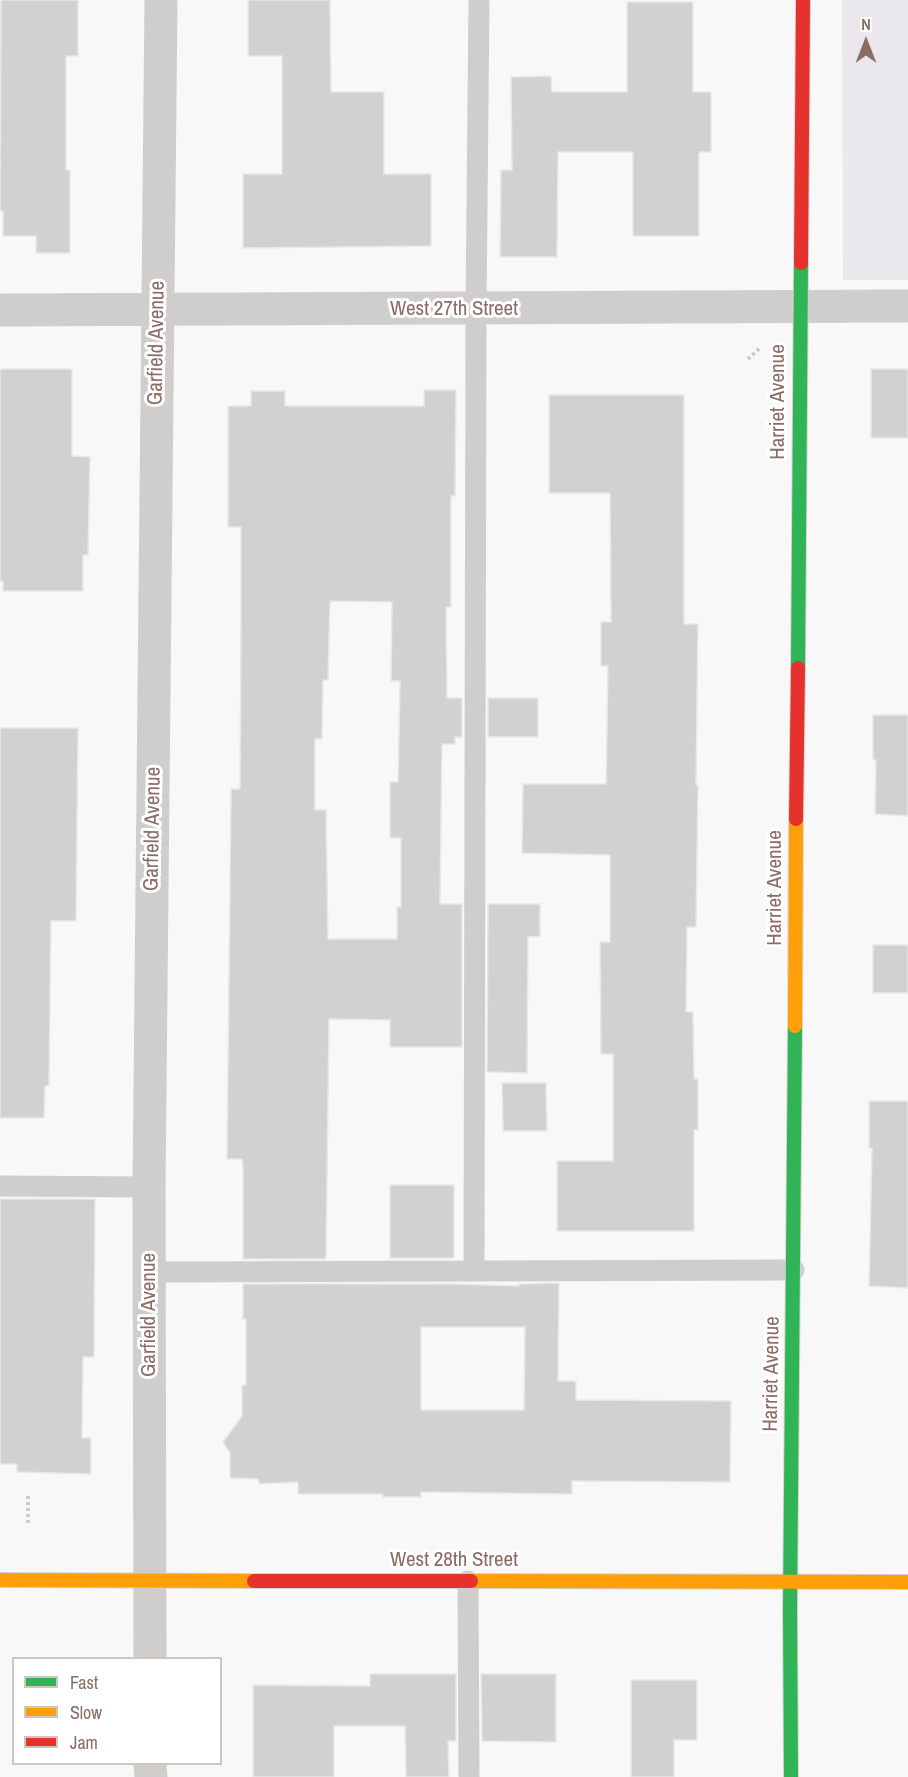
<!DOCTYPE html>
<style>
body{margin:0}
#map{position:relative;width:908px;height:1777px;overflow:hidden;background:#f8f8f9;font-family:"Archivo Narrow",sans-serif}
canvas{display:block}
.legend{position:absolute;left:12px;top:1657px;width:210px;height:108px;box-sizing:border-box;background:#fff;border:2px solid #d1c5c2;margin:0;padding:8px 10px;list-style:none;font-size:18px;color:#8b6d66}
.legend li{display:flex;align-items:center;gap:12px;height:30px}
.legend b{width:30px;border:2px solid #d1c5c2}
.north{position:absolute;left:836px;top:12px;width:60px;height:60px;-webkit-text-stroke:4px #fff;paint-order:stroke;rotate:0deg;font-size:16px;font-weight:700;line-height:24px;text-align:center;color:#8b6d66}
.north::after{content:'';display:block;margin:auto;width:21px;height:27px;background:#8b6d66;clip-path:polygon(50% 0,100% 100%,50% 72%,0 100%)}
</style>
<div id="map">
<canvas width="908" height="1777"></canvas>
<ul class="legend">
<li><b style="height:8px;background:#30b455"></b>Fast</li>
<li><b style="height:8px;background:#ff9f0a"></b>Slow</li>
<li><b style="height:8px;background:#e5322d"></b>Jam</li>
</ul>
<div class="north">N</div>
</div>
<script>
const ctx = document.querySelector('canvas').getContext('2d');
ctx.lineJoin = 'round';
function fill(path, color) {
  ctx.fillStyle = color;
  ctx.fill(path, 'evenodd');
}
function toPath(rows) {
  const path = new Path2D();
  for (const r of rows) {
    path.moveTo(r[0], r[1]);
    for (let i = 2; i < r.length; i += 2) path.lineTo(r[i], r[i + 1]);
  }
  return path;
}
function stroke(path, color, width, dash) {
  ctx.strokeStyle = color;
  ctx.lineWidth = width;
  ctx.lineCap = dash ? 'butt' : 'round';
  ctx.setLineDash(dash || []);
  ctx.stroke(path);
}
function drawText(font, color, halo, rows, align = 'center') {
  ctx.font = font + ' "Archivo Narrow",sans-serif';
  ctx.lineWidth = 6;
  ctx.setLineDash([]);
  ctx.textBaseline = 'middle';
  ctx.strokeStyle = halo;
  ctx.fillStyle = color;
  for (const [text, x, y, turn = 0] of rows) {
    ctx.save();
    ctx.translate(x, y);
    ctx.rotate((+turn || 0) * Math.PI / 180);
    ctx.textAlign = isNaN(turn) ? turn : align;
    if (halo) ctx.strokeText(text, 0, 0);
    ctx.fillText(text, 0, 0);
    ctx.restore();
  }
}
const green = toPath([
 [842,0,908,0,908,280,843,280]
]);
const building = toPath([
 [1,0,78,0,78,56,66,56,66,170,70,170,70,253,36,253,36,236,3,236,3,211,0,211,1,0],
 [248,0,330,0,331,92,384,92,384,174,431,174,431,246,243,248,243,174,282,174,282,56,248,56,248,0],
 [627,2,693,2,693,92,711,92,711,152,699,152,699,236,633,236,633,152,558,152,557,257,500,257,501,170,512,170,511,77,551,76,552,92,627,92,627,2],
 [0,369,72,369,72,456,90,457,88,555,83,555,83,591,3,591,3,581,0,581,0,369],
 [871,369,908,369,908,438,871,438,871,369],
 [424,390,456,390,455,496,451,496,451,607,446,607,447,698,462,698,462,737,455,737,455,744,442,744,440,904,462,904,462,1047,390,1047,390,1020,329,1019,326,1259,243,1259,243,1165,242,1159,227,1159,231,789,240,789,241,623,241,527,228,527,228,406,251,406,251,391,285,391,285,406,424,406,424,390],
 [330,601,392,602,391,681,400,681,398,782,390,782,390,838,401,838,401,907,397,907,397,939,328,939,326,810,315,810,315,739,322,739,323,680,328,680,330,601],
 [549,395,684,395,684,624,698,624,696,785,698,785,696,927,687,927,686,1012,693,1012,694,1079,698,1079,698,1130,694,1130,694,1231,557,1231,557,1161,613,1161,613,1054,601,1054,600,942,610,942,610,855,522,853,523,784,606,784,608,666,601,666,601,622,611,622,610,493,549,493,549,395],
 [488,698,538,698,538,737,488,737,488,698],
 [873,715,908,715,908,816,875,814,876,760,873,760,873,715],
 [0,728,78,728,76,921,51,921,49,1086,45,1086,44,1118,0,1118,0,728],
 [488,904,540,904,540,936,528,937,527,1073,487,1072,488,904],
 [873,945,908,945,908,993,873,993,873,945],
 [502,1083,546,1083,547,1131,503,1131,502,1083],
 [869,1101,908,1101,908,1288,869,1286,872,1148,869,1148,869,1101],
 [390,1185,454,1185,454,1258,390,1258,390,1185],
 [0,1199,95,1199,94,1357,83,1357,82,1438,91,1438,91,1474,17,1472,17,1464,0,1464,0,1199],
 [559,1283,558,1381,576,1381,576,1400,731,1401,730,1482,572,1481,572,1494,421,1492,421,1497,383,1497,383,1494,298,1494,298,1482,259,1484,258,1479,230,1478,230,1453,223,1442,242,1416,242,1385,246,1385,246,1319,243,1319,243,1284,454,1284,519,1286,519,1284,559,1283],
 [421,1327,525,1327,524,1410,421,1410,421,1327],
 [370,1674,456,1674,456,1741,448,1741,449,1777,406,1777,405,1726,334,1726,334,1777,253,1777,253,1685,370,1686,370,1674],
 [481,1674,556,1674,556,1742,482,1741,481,1674],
 [631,1680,697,1680,697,1740,674,1740,674,1777,631,1777,631,1680]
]);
const path = toPath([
 [748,359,761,347],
 [28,1496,28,1524]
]);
const lane = toPath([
 [0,1186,149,1187],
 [474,1271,794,1270],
 [149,1272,474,1271,476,309,479,0],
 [468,1581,469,1777]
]);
const street = toPath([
 [0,310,908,306],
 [150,1658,149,1187,161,0],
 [150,1764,151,1777]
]);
const fast = toPath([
 [798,668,801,263],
 [791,1777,790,1608,795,1026]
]);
const slow = toPath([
 [795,1026,796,819],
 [0,1580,254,1581],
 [471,1581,908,1582]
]);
const jam = toPath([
 [801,263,803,0],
 [796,819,798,668],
 [254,1581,471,1581]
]);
const streetNames = [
 ["West 27th Street",454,309],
 ["Garfield Avenue",157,343,-89],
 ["Harriet Avenue",778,402,-90],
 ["Garfield Avenue",153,829,-89],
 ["Harriet Avenue",775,888,-90],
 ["Garfield Avenue",149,1315,-90],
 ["Harriet Avenue",772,1374,-89],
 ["West 28th Street",454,1560]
];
fill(green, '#eae8ed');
fill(building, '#d3d0d0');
stroke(building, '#e8e8e8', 1.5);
stroke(fast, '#d6d4d4', 16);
stroke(slow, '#d6d4d4', 16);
stroke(jam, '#d6d4d4', 16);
stroke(path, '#cdcbca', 4, [3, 3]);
stroke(lane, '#d0cecd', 21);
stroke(street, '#d0cecd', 33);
stroke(fast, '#30b455', 14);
stroke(slow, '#ff9f0a', 14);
stroke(jam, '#e5322d', 14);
drawText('21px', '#8b6d66', '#fff', streetNames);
</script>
